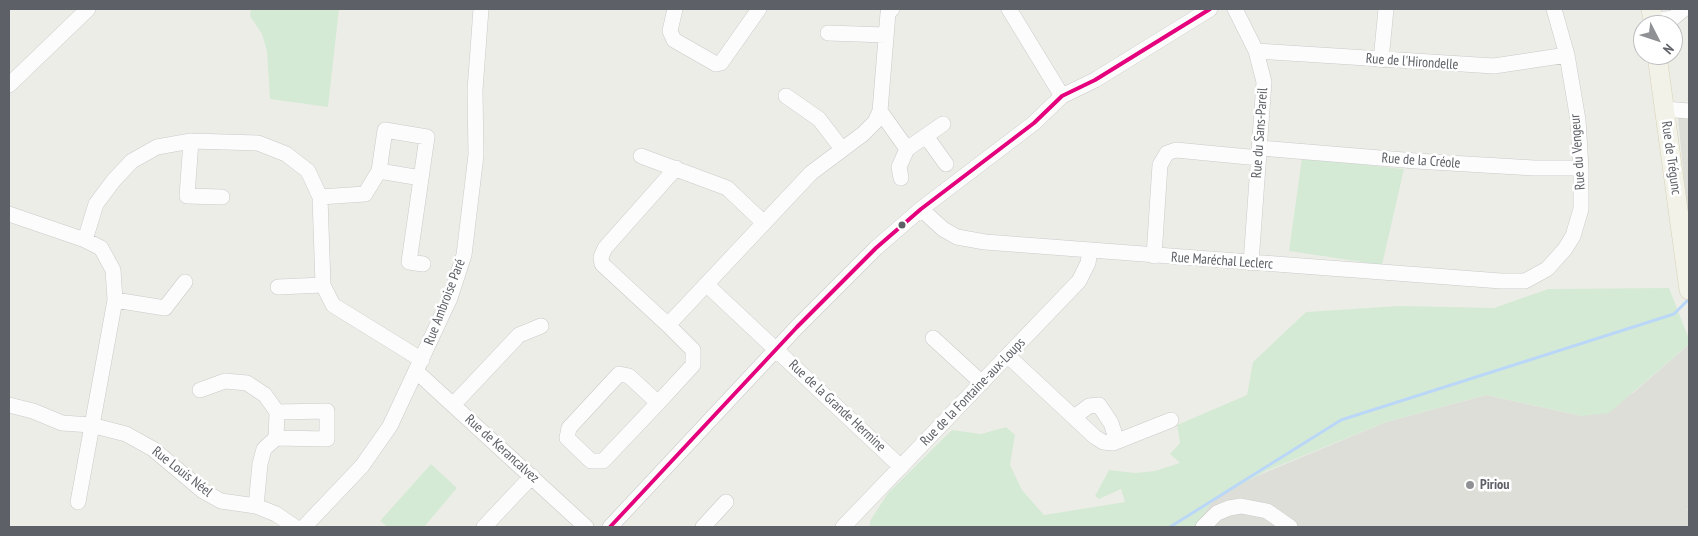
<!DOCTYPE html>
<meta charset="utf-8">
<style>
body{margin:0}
#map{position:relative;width:1698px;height:536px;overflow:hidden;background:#edede8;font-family:"PT Sans Narrow",sans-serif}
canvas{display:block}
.frame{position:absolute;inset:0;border:10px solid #5d6066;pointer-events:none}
.north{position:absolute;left:1633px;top:15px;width:50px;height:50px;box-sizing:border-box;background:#fff;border:1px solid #bebfc2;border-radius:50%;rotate:131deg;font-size:14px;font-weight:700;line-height:20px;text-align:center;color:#5d6066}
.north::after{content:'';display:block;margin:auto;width:18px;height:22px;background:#8f9194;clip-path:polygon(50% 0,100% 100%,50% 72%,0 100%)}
</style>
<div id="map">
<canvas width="1698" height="536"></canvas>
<div class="frame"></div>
<div class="north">N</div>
</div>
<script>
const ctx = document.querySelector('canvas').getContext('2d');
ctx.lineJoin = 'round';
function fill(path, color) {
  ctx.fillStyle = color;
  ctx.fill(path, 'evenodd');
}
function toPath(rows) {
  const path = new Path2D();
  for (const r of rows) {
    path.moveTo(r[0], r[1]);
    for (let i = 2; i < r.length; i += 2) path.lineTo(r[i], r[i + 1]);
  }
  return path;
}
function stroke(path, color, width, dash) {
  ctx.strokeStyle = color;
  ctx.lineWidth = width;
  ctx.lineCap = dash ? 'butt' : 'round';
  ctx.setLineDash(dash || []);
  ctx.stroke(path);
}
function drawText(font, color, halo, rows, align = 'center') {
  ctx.font = font + ' "PT Sans Narrow",sans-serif';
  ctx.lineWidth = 5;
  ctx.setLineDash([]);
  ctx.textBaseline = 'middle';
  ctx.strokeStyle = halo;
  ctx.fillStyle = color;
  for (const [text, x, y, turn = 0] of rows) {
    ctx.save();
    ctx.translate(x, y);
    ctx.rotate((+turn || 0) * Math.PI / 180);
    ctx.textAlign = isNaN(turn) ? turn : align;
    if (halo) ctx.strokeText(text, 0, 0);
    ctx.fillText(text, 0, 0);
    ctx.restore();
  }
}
const industrial = toPath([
 [1678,118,1689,118,1689,229],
 [1689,344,1689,508,1687,509,1689,512,1689,527,1188,527,1204,498,1386,422,1486,395,1582,416,1633,393]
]);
const green = toPath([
 [251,9,339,9,328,107,270,99,267,51,262,34,250,16],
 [1302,158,1404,169,1382,265,1289,251],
 [1669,288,1689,339,1689,344,1609,413,1582,416,1486,395,1386,422,1266,471,1213,500,1196,527,870,527,870,521,888,493,952,430,981,434,1006,427,1015,435,1010,465,1022,490,1044,515,1125,502,1121,489,1099,499,1095,496,1109,470,1135,473,1155,471,1180,463,1170,454,1180,443,1177,425,1247,395,1253,362,1306,312,1399,306,1494,308,1548,289],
 [431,464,457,488,424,527,388,527,380,521]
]);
const stream = toPath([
 [1170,527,1341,420,1674,314,1689,299]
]);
const minor = toPath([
 [675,9,670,31,674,40,716,64,721,63,759,9],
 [1009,9,1062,96],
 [1235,9,1256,51,1264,82,1251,263],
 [1653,21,1673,18,1684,9],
 [828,33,886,35],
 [1256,51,1494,66,1567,55],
 [1381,60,1386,9],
 [9,85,88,9],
 [786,96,819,119,842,149],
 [1664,109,1689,111],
 [880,111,907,149],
 [926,136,946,164],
 [191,141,187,196,222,197],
 [1260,148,1416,161,1534,168,1581,168],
 [641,156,727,188,764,223],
 [379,171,421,178],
 [901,178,899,167,907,149,943,124],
 [320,197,365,194,379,171,385,130,427,137,409,262,423,264],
 [921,209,943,229,957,237,985,242,1501,281,1525,281,1547,269,1565,249,1573,236,1581,209,1581,168,1578,120,1567,55,1554,9],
 [9,214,85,240,101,248,113,270,115,300,78,502],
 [85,240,96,204,114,180,132,161,157,147,191,141,258,143,286,154,308,171,320,197,323,285,333,305,422,360],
 [1154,256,1160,165,1167,153,1176,150,1259,158],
 [707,285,901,467],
 [278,287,323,285],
 [115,300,165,308,185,282],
 [668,325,602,264,601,257,605,248,676,168],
 [933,338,982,383],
 [1008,356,1095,437,1103,442,1113,443,1171,420],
 [417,372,586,527],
 [200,390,225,381,247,383,265,395,277,412,276,438,264,449,260,464,256,506],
 [658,403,629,376,619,374,569,428,567,438,591,461,603,461,658,403,693,365,693,350,668,325,811,173,863,134,875,122,880,111,888,13,892,9],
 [9,405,33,411,62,423,91,425,126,434,153,449,203,491,221,501,256,506,276,514,295,527],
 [453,405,519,335,541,326],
 [1074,417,1089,406,1099,405,1111,423,1117,441],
 [276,438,327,439,327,411,277,412],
 [304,527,362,466,390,426,450,298,464,255,476,155,475,90,481,9],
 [484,527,532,476],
 [610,527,797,327,876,248,921,209,1034,123,1062,96,1095,80,1210,9],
 [703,527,726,502],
 [843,527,1079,281,1088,263,1090,250],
 [1203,527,1217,513,1229,508,1241,506,1267,511,1290,527]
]);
const major = toPath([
 [1651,9,1654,25],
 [1657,55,1689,290]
]);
const bus1 = toPath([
 [610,527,797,327,876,248,921,209,1034,123,1062,96,1095,80,1210,9]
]);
const markers = [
 [902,225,4.5,"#5d6066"],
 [1470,485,5,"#8f9194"]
];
const streetNames = [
 ["Rue de l'Hirondelle",1412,62,4],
 ["Rue du Sans-Pareil",1260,133,-86],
 ["Rue du Vengeur",1578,152,-94],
 ["Rue de Trégunc",1671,158,82],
 ["Rue de la Créole",1421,161,4],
 ["Rue Maréchal Leclerc",1222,261,4],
 ["Rue Ambroise Paré",445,302,-69],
 ["Rue de la Fontaine-aux-Loups",973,392,-46],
 ["Rue de la Grande Hermine",837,406,43],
 ["Rue de Kerancalvez",502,449,42],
 ["Rue Louis Néel",182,472,38]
];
const poiNames = [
 ["Piriou",1480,485]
];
fill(industrial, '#deded9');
fill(green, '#d5ead5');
stroke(stream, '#bbd7f8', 3);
stroke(minor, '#c9cac8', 16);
stroke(major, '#d6d1b5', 20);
stroke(minor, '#fcfcfc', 15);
stroke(major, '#f3f2e8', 19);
stroke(bus1, '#e5007d', 4);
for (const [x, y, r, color] of markers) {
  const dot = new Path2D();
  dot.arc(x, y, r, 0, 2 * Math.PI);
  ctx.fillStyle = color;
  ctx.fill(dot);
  stroke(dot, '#fff', 2);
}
drawText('14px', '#5d6066', '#fff', streetNames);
drawText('bold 14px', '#5d6066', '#fff', poiNames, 'left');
</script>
